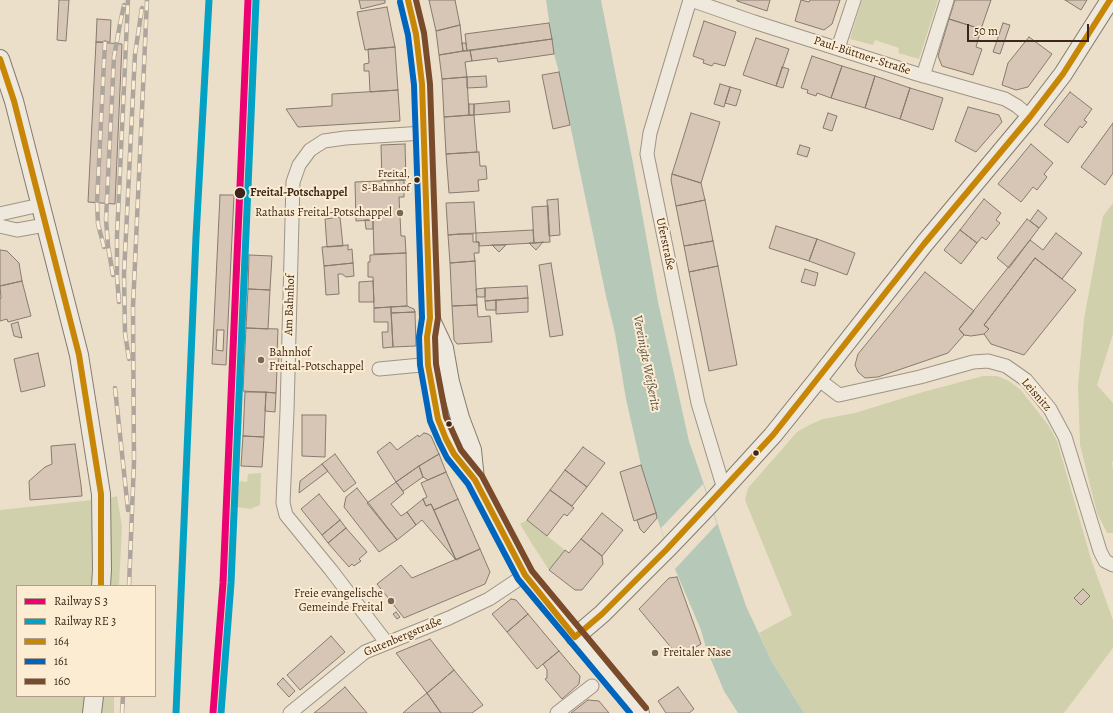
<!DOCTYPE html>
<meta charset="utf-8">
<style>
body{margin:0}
#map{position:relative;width:1113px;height:713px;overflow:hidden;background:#ecdfc9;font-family:Alegreya,serif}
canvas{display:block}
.legend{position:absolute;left:16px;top:585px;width:140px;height:112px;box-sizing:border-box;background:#fcedd2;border:1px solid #af9d89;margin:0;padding:5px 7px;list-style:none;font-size:12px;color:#3c261b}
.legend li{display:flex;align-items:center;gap:8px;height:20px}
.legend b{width:20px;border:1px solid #af9d89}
.scale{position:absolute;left:967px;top:24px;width:122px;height:18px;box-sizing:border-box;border:2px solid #3c261b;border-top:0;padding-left:5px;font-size:12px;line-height:14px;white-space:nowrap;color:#3c261b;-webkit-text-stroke:3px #fcedd2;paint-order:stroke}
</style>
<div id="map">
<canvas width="1113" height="713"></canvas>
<ul class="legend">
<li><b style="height:5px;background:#ed0172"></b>Railway S 3</li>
<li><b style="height:5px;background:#03a2c5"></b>Railway RE 3</li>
<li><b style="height:5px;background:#c88607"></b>164</li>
<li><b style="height:5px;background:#0065bd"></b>161</li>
<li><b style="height:5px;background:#7a4b2a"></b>160</li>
</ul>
<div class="scale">50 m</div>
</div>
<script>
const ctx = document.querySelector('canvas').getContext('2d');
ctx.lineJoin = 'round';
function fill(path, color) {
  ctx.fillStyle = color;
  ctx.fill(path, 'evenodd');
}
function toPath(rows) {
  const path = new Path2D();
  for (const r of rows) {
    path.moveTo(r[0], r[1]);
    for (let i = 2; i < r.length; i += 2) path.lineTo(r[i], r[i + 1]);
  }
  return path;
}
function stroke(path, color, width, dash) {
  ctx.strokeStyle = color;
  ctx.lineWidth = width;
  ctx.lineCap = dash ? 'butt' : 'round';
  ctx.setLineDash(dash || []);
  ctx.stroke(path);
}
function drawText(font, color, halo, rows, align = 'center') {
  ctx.font = font + ' Alegreya,serif';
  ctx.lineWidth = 4;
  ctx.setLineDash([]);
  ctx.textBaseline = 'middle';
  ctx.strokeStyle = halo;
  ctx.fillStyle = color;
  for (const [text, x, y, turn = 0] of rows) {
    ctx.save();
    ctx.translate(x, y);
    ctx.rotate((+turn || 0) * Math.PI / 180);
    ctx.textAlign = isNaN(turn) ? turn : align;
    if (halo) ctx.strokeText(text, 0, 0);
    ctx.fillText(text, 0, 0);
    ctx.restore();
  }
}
const green = toPath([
 [862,0,938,0,919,59,898,53,899,48,875,40,873,45,850,39],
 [1113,203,1113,334,1097,385,1113,403,1113,461,1112,463,1113,469,1113,533,1107,533,1097,513,1080,445,1078,386,1084,319,1103,216],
 [441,367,464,452,462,453,449,436,433,368],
 [983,376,997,376,1009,381,1021,390,1049,426,1057,441,1091,559,1113,620,1113,648,1064,713,804,713,772,662,759,633,792,615,745,500,748,488,797,432,809,425,823,419,855,413,923,392],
 [261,473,260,505,250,509,237,507,239,481,247,482,248,474],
 [117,496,122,527,119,586,17,586,17,696,114,696,114,713,0,713,0,510,110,498],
 [527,520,565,550,549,570,532,544,520,524]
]);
const water = toPath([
 [546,0,601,0,633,163,658,302,689,441,746,606,772,662,804,713,738,713,724,691,706,648,701,630,675,569,657,518,641,465,626,399,615,333,606,296,559,72,554,54]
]);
const pier = toPath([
 [703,484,717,524,675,569,661,528]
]);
const building = toPath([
 [59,0,69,0,66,41,57,40,59,0],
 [359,0,385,0,385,3,361,9,359,0],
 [429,0,455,0,460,25,436,31,429,0],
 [737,0,770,0,767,11,737,1,737,0],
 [801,0,809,2,810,0,840,0,832,24,824,30,795,21,801,0],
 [955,0,991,0,981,29,949,19,955,0],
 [1065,0,1087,0,1081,10,1065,0],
 [387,7,395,47,365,50,357,12,387,7],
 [97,19,111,20,110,42,96,42,97,19],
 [949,19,981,29,976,47,982,49,973,75,942,66,938,56,949,19],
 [704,21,736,32,725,66,714,63,712,66,703,63,704,60,693,56,704,21],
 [549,23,552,39,467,51,465,34,549,23],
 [1003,23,1010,25,1000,54,993,52,1003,23],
 [460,25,463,51,439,55,436,31,460,25],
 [1029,37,1052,54,1028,87,1016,90,1002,85,1008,63,1029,37],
 [756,38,789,49,776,86,743,75,756,38],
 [552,39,554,54,498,62,497,58,472,61,470,50,552,39],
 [96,42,122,44,115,204,88,202,96,42],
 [462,43,466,43,467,51,463,51,462,43],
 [395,47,398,90,370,92,369,71,364,71,364,64,369,63,368,49,395,47],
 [470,50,472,61,465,62,467,77,442,79,439,55,470,50],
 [812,56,842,66,831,98,817,93,816,96,807,93,808,90,801,88,812,56],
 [842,66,875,76,865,108,831,98,842,66],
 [782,67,789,69,783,88,776,86,782,67],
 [559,72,570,125,553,129,542,75,559,72],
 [486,76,487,87,467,88,467,77,486,76],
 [875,76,910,88,900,119,865,108,875,76],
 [467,77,469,115,444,117,442,79,467,77],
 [720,84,730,87,724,107,714,104,720,84],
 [730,87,741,90,736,106,725,103,730,87],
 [910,88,943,98,933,130,900,119,910,88],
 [398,90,400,121,298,127,286,109,332,106,332,94,398,90],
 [1070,92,1092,109,1084,120,1087,122,1082,128,1080,126,1068,143,1044,125,1070,92],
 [509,101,510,112,474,115,474,104,509,101],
 [469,104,474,104,474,115,469,115,469,104],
 [968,107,999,115,1002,122,976,152,955,141,968,107],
 [691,113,720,122,701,183,672,174,691,113],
 [828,113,837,116,832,131,823,128,828,113],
 [474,115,477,152,446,154,444,117,474,115],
 [1113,123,1113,173,1105,185,1081,167,1113,123],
 [405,144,406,180,382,181,381,145,405,144],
 [1031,144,1053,163,1044,174,1047,177,1037,190,1033,187,1021,202,998,184,1031,144],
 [800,145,810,148,807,157,797,154,800,145],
 [479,152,480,166,486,166,487,179,478,180,479,191,449,193,446,154,479,152],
 [672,174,701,183,705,200,676,206,671,180,672,174],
 [404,180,404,197,399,197,401,236,405,236,406,253,374,254,373,220,356,221,355,182,404,180],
 [220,195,234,195,226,365,212,364,220,195],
 [558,199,560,235,549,236,547,200,558,199],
 [984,199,1001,213,996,220,1000,223,986,240,982,237,977,243,960,230,984,199],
 [705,200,713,241,684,246,676,206,705,200],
 [474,202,476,233,448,235,446,203,474,202],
 [548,206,550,242,534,243,532,207,548,206],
 [1038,210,1047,218,1039,228,1030,221,1038,210],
 [340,217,343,246,327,247,325,219,340,217],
 [1027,219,1039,228,1009,268,997,258,1027,219],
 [365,220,373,220,373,229,366,229,365,220],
 [776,226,817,239,809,261,769,248,776,226],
 [533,230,534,243,479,246,479,242,476,242,476,233,533,230],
 [960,230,977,243,961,264,944,250,960,230],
 [1056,233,1082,253,1062,279,1035,258,984,325,989,329,984,334,971,336,964,335,959,329,1030,240,1043,250,1056,233],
 [459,234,473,234,473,242,479,242,479,253,474,253,475,261,450,263,448,235,459,234],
 [817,239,855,253,847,275,809,261,817,239],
 [713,241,718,266,689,272,684,246,713,241],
 [543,242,536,250,529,243,534,243,543,242],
 [348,245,348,250,352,249,353,263,324,266,322,247,348,245],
 [492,245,506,245,499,252,492,245],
 [0,250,7,251,19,263,22,281,0,286,0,250],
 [406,253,407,306,374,308,373,277,368,277,368,262,370,262,370,255,406,253],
 [249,255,272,256,270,290,248,289,249,255],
 [1035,258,1076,290,1024,355,991,344,984,334,989,329,984,325,1035,258],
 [475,261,477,305,452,306,450,263,475,261],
 [353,263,354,276,346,277,342,274,338,274,339,294,326,295,324,266,353,263],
 [551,263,563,335,550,337,539,265,551,263],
 [718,266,737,365,709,371,689,272,718,266],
 [805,269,818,273,815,286,801,282,805,269],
 [925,272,974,311,959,329,964,335,948,353,878,377,865,378,858,372,855,365,858,354,925,272],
 [22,281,31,316,8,322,7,319,0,321,0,299,1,298,0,286,22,281],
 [373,281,374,302,359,302,359,282,373,281],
 [527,286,528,298,485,301,485,288,527,286],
 [485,288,485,297,477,297,476,289,485,288],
 [248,289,270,290,268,329,246,328,248,289],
 [528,298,528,312,496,314,496,300,528,298],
 [496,300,496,310,486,310,485,301,496,300],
 [477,305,478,317,490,316,492,342,457,344,454,340,452,306,477,305],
 [407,306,414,309,415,312,391,313,391,307,407,306],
 [391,307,393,347,383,348,382,332,388,332,388,322,374,322,374,308,391,307],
 [415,312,416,346,393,347,391,313,415,312],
 [18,322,22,338,14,336,11,324,18,322],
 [246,328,278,329,277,354,279,354,279,356,278,369,277,369,276,393,243,391,246,328],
 [217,330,224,330,223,351,216,350,217,330],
 [38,353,45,386,21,392,14,359,38,353],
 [245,392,266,392,264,437,243,436,245,392],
 [266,392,276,393,275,412,265,411,266,392],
 [302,415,326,415,325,457,302,456,302,415],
 [424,433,428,434,431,436,439,454,419,466,396,482,377,452,390,442,397,450,418,435,419,437,424,433],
 [243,436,264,437,262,467,241,466,243,436],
 [75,444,81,485,82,496,30,500,29,481,45,467,52,464,51,446,75,444],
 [583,447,605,463,587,487,565,470,583,447],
 [335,454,356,483,344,492,322,464,335,454],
 [439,454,446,472,428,480,423,477,419,466,439,454],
 [322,464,328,471,299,493,300,481,322,464],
 [641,465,656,513,634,521,620,472,641,465],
 [419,466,423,477,403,491,396,482,419,466],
 [565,470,587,487,572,506,550,490,565,470],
 [446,472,458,499,434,510,431,504,426,506,423,499,427,497,421,483,446,472],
 [396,482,404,493,391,504,401,516,407,512,416,525,397,540,367,503,396,482],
 [357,488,397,540,379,552,344,507,346,497,357,488],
 [550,490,574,508,567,516,564,514,547,536,527,520,550,490],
 [319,494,340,520,322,535,301,509,319,494],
 [423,499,426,506,431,504,456,560,422,520,416,525,407,512,423,499],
 [458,499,480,549,456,560,434,510,458,499],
 [602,513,623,530,602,556,581,539,602,513],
 [656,513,657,518,644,533,640,529,637,520,656,513],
 [340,520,346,528,328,543,322,535,340,520],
 [346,528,367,552,359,559,361,561,354,566,352,564,349,567,328,543,346,528],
 [581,539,602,556,603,564,582,590,575,590,549,570,565,550,569,553,581,539],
 [480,549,490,572,485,584,404,618,377,584,401,565,412,578,480,549],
 [677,577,701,644,679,657,639,609,669,578,677,577],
 [1083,589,1090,596,1081,605,1074,598,1083,589],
 [511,599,516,600,528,614,507,632,492,614,511,599],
 [396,612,400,617,397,619,393,614,396,612],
 [528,614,559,651,537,669,507,632,528,614],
 [331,636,345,652,300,690,287,675,331,636],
 [430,639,454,670,427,693,396,653,430,639],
 [559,651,580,676,579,684,562,699,545,679,547,678,547,670,543,664,559,651],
 [454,670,483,705,472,713,441,713,427,693,454,670],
 [283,678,295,691,289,697,277,684,283,678],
 [345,687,367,713,314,713,324,705,345,687],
 [678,687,694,709,689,713,666,713,658,701,678,687],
 [427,693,441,713,403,713,412,705,427,693],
 [588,700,599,701,609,713,571,713,588,700]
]);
const street = toPath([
 [690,0,650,133,647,154,698,403,724,489],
 [691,0,754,22,917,74,1005,99,1017,106,1030,117],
 [838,48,854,0],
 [923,76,947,0],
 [0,214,40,205],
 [0,226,17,230,45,225],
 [379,369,421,365],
 [818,379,839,395,920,377,973,362,988,361,1006,366,1026,380,1050,409,1065,437,1100,551,1105,561,1113,565],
 [386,642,331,570,286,515,283,503,287,411,293,182,299,165,310,150,324,141,345,138,424,133],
 [290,713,365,652,449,618,489,599,525,575],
 [557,713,592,686]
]);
const secondary = toPath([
 [408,0,416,34,422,84,430,318,427,337,428,365,438,419,446,439,454,454,475,480,511,550,525,575,539,593,640,713],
 [0,59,14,101,79,355,101,494,102,570,101,586],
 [430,318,444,348,450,382,460,418,472,450,475,480],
 [575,637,602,614,667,549,711,503,773,435,818,379,924,244,1030,117,1063,74,1110,0],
 [92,713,94,696]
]);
const rail = toPath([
 [104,247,98,224,97,202,105,42],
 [113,275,108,246,106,219,114,57,120,24,124,5],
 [119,302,117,277,117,236,128,0],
 [129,359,125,333,124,274,135,54,142,8],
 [115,388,128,510],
 [129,586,134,462,133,307,147,0],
 [122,713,123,696]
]);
const bus1 = toPath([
 [408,0,416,34,422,84,430,318,427,337,428,365,438,419,446,439,454,454,475,480,525,575,575,637],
 [0,59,14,101,79,355,101,494,101,586],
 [575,637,602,614,667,549,773,435,924,244,1030,117,1063,74,1110,0]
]);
const bus2 = toPath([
 [400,2,408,35,414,85,422,318,419,337,420,365,430,421,439,442,447,458,468,484,518,579,630,713]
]);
const bus3 = toPath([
 [416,0,424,33,430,84,438,318,435,337,436,364,446,417,461,450,482,476,532,571,646,708]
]);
const rail1 = toPath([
 [213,713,223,583,248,0]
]);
const rail2 = toPath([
 [176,713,196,237,209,0],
 [221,713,231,583,256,0]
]);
const markers = [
 [417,180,3.5,"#3c261b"],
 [240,193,6,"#3c261b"],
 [400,213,4,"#7a6758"],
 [261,360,4,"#7a6758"],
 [449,424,3.5,"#3c261b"],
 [756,453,3.5,"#3c261b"],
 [391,601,4,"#7a6758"],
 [655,653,4,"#7a6758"]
];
const busNames = [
 ["Freital,",410,174],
 ["S-Bahnhof",410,188]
];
const streetNames = [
 ["Paul-Büttner-Straße",862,56,18],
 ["Uferstraße",665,244,78],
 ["Am Bahnhof",290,305,-88],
 ["Leisnitz",1036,395,49],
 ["Gutenbergstraße",403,637,-23]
];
const stopNames = [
 ["Freital-Potschappel",250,193]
];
const poiNames = [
 ["Rathaus Freital-Potschappel",392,213],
 ["Bahnhof",269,353,"left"],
 ["Freital-Potschappel",269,367,"left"],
 ["Freie evangelische",383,594],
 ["Gemeinde Freital",383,608],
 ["Freitaler Nase",663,653,"left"]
];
const waterNames = [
 ["Vereinigte Weißeritz",646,363,79]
];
fill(green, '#d0d1ac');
fill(water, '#b6c8b8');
fill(pier, '#ecdfc9');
fill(building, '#d7c6b6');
stroke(building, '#857b6f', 1);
stroke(street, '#9e9486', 15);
stroke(secondary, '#857b6f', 20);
stroke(street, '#eee8dd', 13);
stroke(secondary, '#eee8dd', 18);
stroke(rail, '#aea69d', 4.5);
stroke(rail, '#fcedd2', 3, [9]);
stroke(bus1, '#c88607', 6);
stroke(bus2, '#0065bd', 6);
stroke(bus3, '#7a4b2a', 6);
stroke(rail1, '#ed0172', 7);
stroke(rail2, '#03a2c5', 7);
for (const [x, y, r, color] of markers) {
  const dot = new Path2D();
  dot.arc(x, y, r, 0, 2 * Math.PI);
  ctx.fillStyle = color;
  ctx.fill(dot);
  stroke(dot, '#fcedd2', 1.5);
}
drawText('11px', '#3c261b', '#fcedd2', busNames, 'right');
drawText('12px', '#3c261b', '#fcedd2', streetNames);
drawText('bold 12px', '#3c261b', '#fcedd2', stopNames, 'left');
drawText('12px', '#3c261b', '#fcedd2', poiNames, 'right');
drawText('italic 13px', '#5a5448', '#fcedd2', waterNames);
</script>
